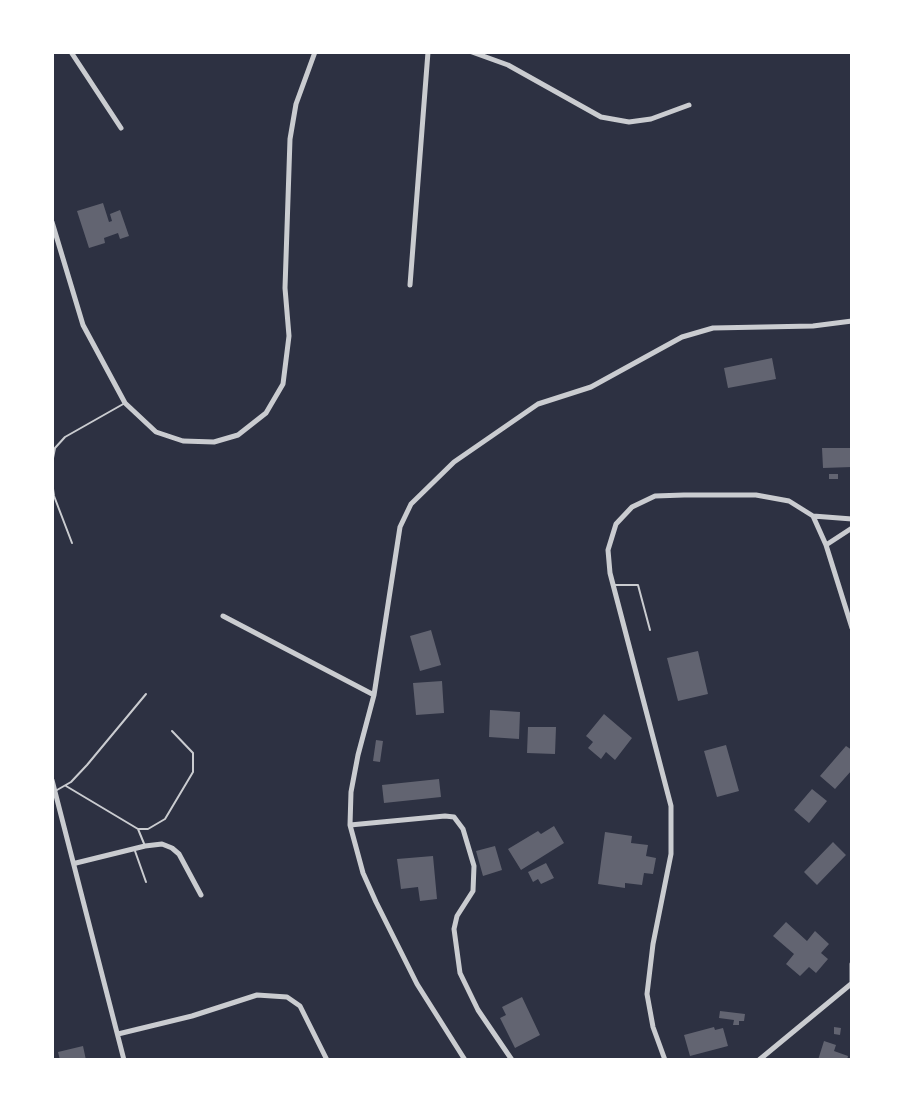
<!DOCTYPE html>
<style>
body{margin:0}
#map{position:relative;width:904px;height:1112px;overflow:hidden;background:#2d3142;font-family:Quicksand,sans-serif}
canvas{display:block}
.frame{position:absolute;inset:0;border:54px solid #fff;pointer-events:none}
</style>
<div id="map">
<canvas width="904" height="1112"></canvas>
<div class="frame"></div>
</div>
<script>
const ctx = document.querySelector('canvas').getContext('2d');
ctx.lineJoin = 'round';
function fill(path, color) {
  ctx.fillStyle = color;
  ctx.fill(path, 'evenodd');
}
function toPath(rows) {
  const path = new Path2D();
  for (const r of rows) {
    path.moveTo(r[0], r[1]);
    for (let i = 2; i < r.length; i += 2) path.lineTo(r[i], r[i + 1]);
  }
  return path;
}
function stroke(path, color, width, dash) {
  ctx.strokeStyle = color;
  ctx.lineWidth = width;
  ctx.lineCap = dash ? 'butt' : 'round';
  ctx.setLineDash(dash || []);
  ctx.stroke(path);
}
const building = toPath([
 [103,203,109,222,112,221,110,214,120,210,129,236,120,239,118,233,104,238,105,243,89,248,77,211],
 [772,358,776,379,728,388,724,368],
 [822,448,852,448,852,467,823,468],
 [829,474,838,474,838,479,829,479],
 [431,630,441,665,420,671,410,636],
 [698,651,708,694,678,701,667,658],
 [442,681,444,713,416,715,413,683],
 [490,710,520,712,519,739,489,737],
 [604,714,632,738,615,760,606,752,601,759,588,748,593,742,586,736],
 [528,727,556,727,555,754,527,753],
 [376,740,383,741,380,762,373,761],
 [726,745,739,791,717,797,704,751],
 [846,746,852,750,852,770,835,789,820,776],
 [439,779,441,797,384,803,382,785],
 [812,789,827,801,809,823,794,810],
 [554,826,564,843,521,870,508,849,538,831,541,834],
 [605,832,632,836,631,843,648,845,646,856,656,858,653,874,644,873,642,885,625,883,625,888,598,884],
 [833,842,846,855,817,885,804,872],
 [495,846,502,870,483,876,476,851],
 [433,856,437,899,420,901,418,887,401,889,397,859],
 [546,863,554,878,541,884,538,879,533,882,528,872],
 [786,922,807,941,815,931,829,944,821,953,828,959,816,973,809,967,800,976,786,964,794,954,773,936],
 [522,997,540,1035,515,1048,500,1018,506,1015,502,1007],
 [720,1011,745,1014,744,1021,739,1021,739,1025,733,1025,734,1020,719,1018],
 [714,1027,715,1030,723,1028,728,1046,690,1056,684,1035],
 [834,1027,841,1028,840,1035,834,1034],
 [824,1041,836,1045,834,1051,848,1056,847,1060,818,1060],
 [83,1046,86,1060,60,1060,58,1052]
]);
const service = toPath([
 [52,463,55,448,65,437,125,403],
 [52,482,54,496,72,543],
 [613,585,638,585,650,630],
 [66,786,138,829,145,846],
 [57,790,71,782,87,765,146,694],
 [138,829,148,829,165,819,193,772,193,753,172,731],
 [135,851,146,882]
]);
const minor = toPath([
 [71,52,121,128],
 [472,52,508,65,601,117,629,122,651,119,689,105],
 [52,222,83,325,125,403,156,432,183,441,214,442,238,435,266,413,283,384,289,336,285,288,290,139,296,104,315,52],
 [410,285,428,52],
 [813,516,826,545,852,628],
 [826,545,852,528],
 [223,616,374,695],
 [52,780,124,1060],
 [350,825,445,816,454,817,463,829,474,866,473,891,457,916,454,929,460,973,478,1010,512,1060],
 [76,863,145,846,162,844,172,848,179,854,201,895],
 [852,964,852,985],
 [118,1034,192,1016,257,995,287,997,300,1006,327,1060],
 [465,1060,417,984,376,902,363,873,350,825,351,792,358,755,374,695,400,527,411,504,454,462,538,404,591,387,682,337,713,328,813,326,852,321],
 [665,1060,653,1027,647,994,653,944,671,854,671,806,610,573,608,550,616,524,632,507,655,496,684,495,756,495,789,501,813,516,852,519],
 [759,1060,851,984]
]);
fill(building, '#626471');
stroke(service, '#caccd0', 2);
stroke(minor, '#caccd0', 5);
</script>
